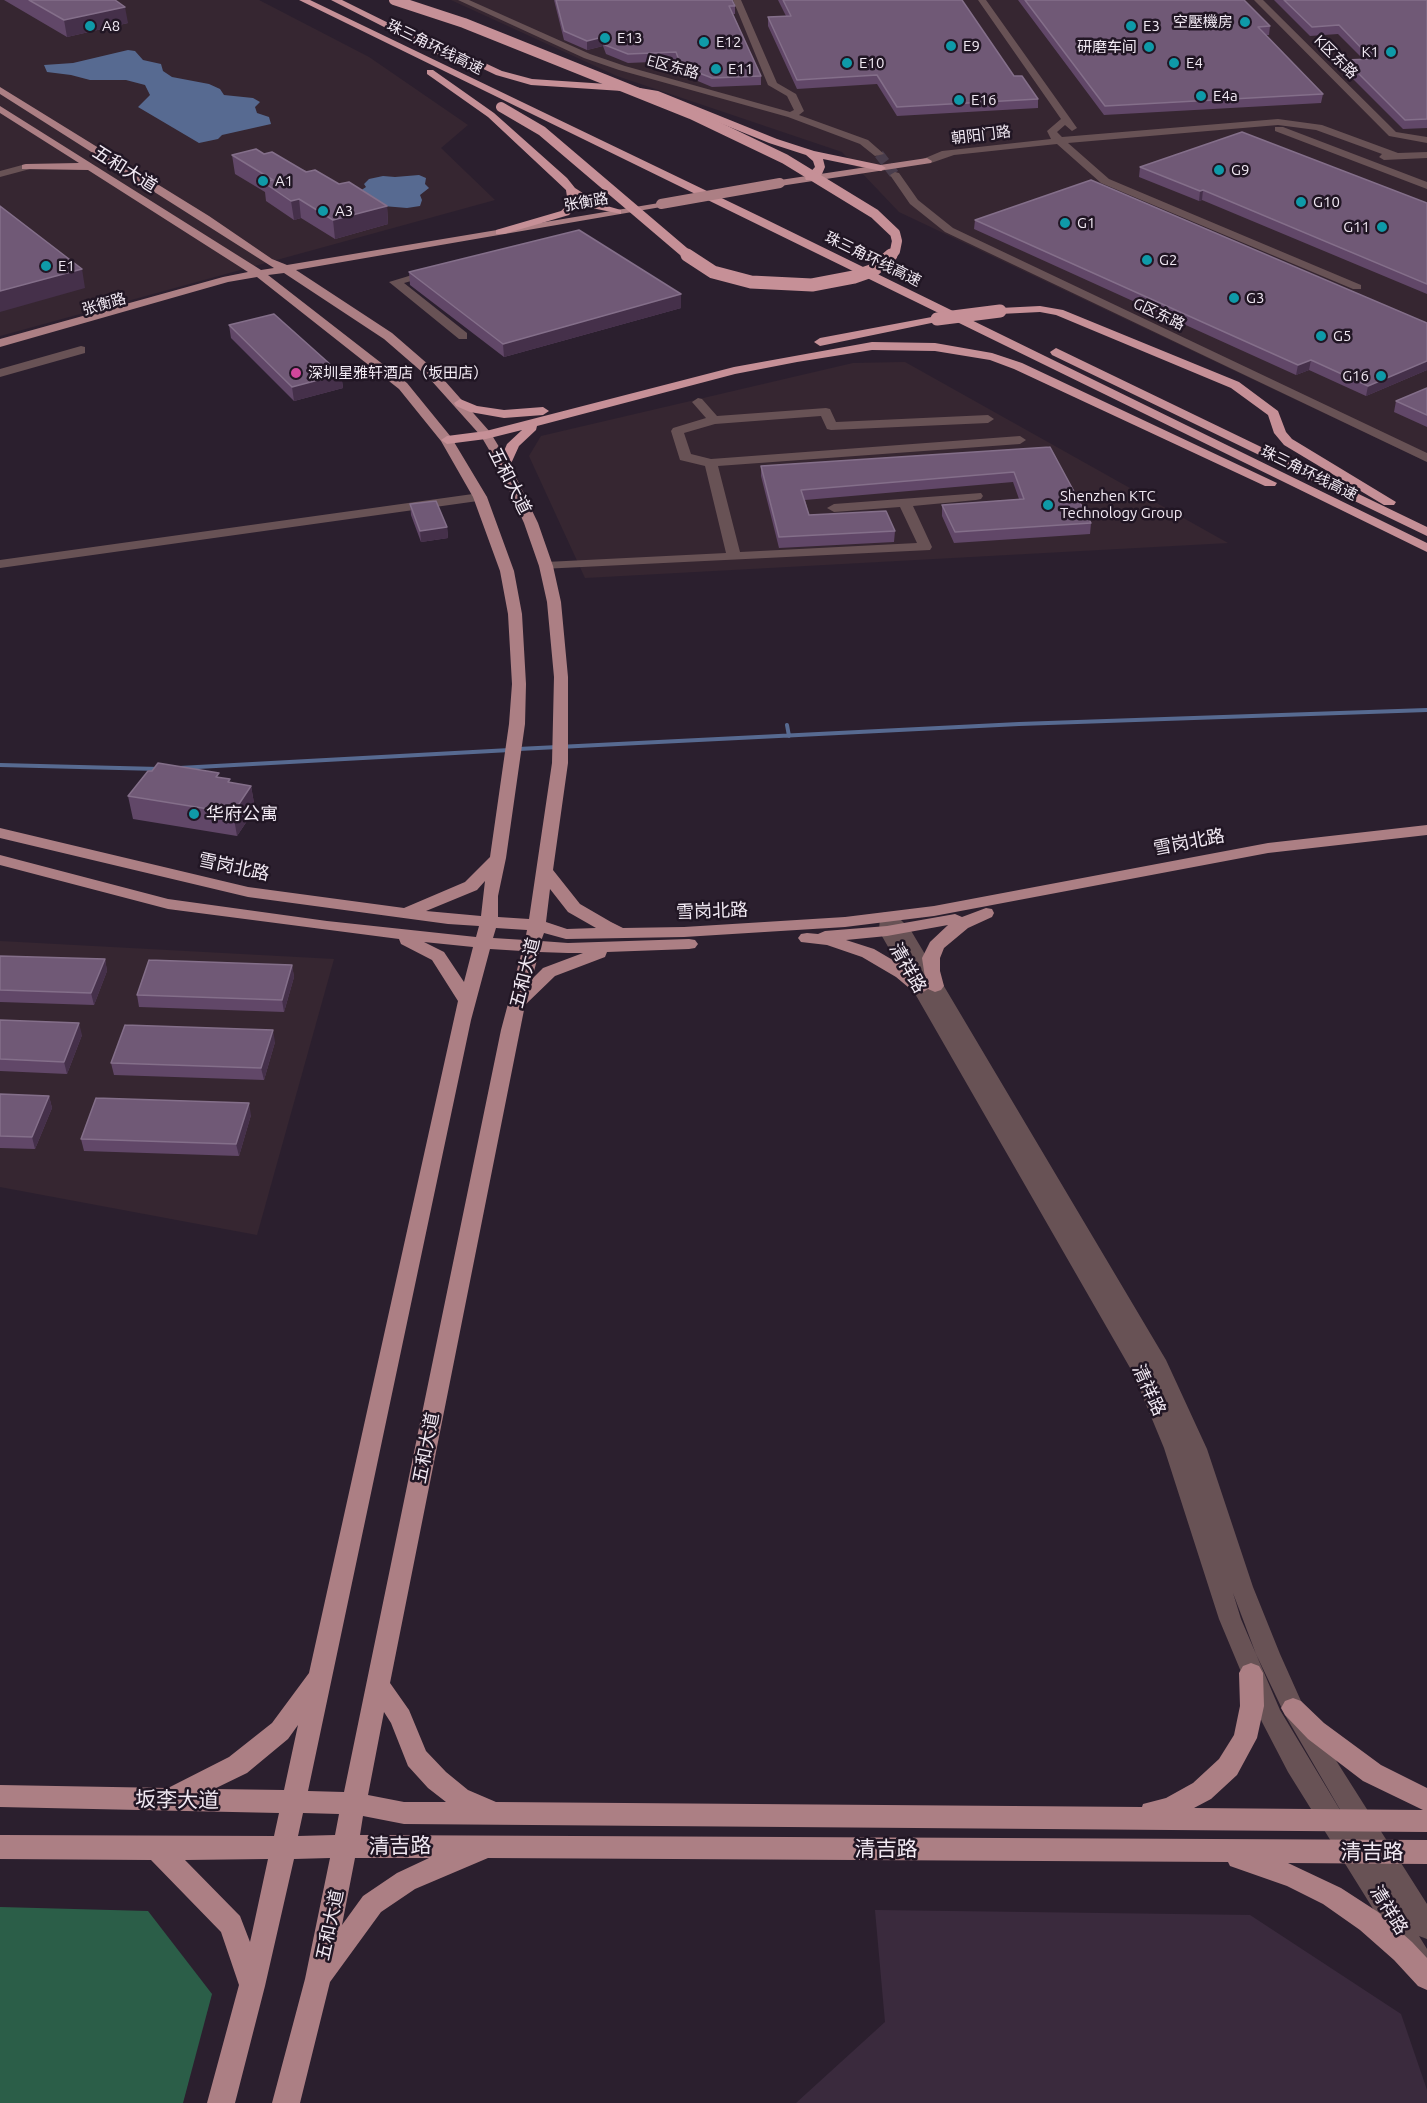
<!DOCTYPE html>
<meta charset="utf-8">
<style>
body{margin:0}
canvas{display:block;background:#2b1f2e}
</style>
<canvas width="1427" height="2103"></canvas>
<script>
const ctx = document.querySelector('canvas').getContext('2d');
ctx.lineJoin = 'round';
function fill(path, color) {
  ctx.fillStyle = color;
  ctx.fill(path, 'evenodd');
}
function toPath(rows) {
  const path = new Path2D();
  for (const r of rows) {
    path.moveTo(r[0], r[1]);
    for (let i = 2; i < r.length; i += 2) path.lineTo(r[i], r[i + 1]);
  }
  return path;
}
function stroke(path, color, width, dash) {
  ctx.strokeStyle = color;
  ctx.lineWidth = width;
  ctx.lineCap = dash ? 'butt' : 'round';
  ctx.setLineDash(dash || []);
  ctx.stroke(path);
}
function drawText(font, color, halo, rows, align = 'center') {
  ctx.font = font + ' Ubuntu,"Noto Sans SC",sans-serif';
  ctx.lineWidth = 5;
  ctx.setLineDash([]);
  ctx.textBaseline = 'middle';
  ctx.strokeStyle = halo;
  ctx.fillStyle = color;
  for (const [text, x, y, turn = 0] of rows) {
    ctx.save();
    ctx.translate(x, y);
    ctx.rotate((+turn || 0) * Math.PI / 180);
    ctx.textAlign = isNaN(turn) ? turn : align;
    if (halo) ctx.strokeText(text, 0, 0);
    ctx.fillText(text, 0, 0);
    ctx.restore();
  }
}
const built = toPath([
 [875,1910,1250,1915,1401,2014,1427,2090,1427,2103,796,2103,885,2022]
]);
const industrial = toPath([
 [0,0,259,0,369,57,468,125,441,148,495,200,0,336],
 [451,0,1427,0,1427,462,899,212,842,152,617,76],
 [905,362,1228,543,585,578,529,456,541,436,853,363],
 [0,941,334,959,257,1235,0,1187]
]);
const forest = toPath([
 [0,1907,148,1911,212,1994,183,2103,0,2103]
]);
const water = toPath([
 [128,50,135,51,143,60,161,64,163,71,172,77,209,84,220,89,224,95,253,98,260,102,255,107,257,113,269,117,271,124,222,135,218,139,199,143,138,107,150,95,145,85,126,80,90,80,71,75,47,72,44,65,73,63],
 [419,175,426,178,425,184,429,188,420,195,422,200,420,206,407,208,383,206,360,191,366,187,364,184,369,179,383,176,395,177]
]);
const stream = toPath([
 [787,725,789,736],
 [518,749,1019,724,1427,710],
 [0,765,159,769],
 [179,768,510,750]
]);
const minorTunnel = toPath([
 [879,154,895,175]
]);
const minor = toPath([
 [458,0,469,0,590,54,625,66,790,112,794,110,787,96,768,85,733,0,741,0,777,83,796,94,804,111,799,115,868,140,884,154,875,156,860,144,788,117,619,70,584,58,458,0],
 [978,0,986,0,1077,128,1072,131,1065,125,1057,132,1062,137,1278,119,1322,125,1398,153,1427,152,1427,158,1384,160,1379,157,1382,154,1316,130,1278,125,1068,143,1109,179,1361,285,1361,289,1353,289,1101,183,1057,144,954,155,931,163,923,163,923,159,942,151,1051,139,1047,131,1061,119,978,0],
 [1254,0,1263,0,1396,132,1427,137,1427,143,1389,136,1254,0],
 [1275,127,1283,127,1427,182,1427,189,1275,131,1275,127],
 [26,164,30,165,30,169,0,177,0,171,26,164],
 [895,172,899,173,918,200,953,228,1427,453,1427,462,945,232,910,204,890,175,895,172],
 [432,269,438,272,436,274,404,283,467,333,467,339,459,339,389,282,432,269],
 [81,346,85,347,85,353,0,377,0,369,81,346],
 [698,398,702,399,717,416,826,408,830,409,836,422,988,415,994,419,988,423,831,430,827,429,821,416,715,424,684,433,691,454,711,459,1020,436,1026,440,1020,444,718,466,740,552,917,543,900,507,834,512,827,508,834,504,981,493,983,496,981,499,976,500,913,506,932,547,930,550,541,569,539,566,546,562,726,553,705,466,680,460,671,431,673,428,706,418,692,402,698,398],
 [480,493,487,497,485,500,0,568,0,560,480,493],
 [888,912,894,913,910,929,1166,1360,1207,1449,1253,1587,1280,1654,1301,1701,1337,1762,1427,1904,1427,1939,1419,1936,1427,1949,1427,1985,1418,1981,1288,1772,1262,1722,1219,1619,1164,1448,1133,1373,879,931,880,917,882,913,888,912],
 [1233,1593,1256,1654,1285,1715,1349,1825,1280,1710,1241,1619,1233,1593]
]);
const major = toPath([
 [0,87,209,216,272,259,287,265,665,202,665,206,661,207,296,270,392,333,437,372,490,432,510,465,538,523,553,566,561,602,568,677,568,763,553,870,580,904,611,922,623,928,684,927,845,917,934,906,1268,843,1427,825,1427,835,1268,853,934,916,845,927,684,937,566,939,544,933,541,941,568,943,689,939,695,940,698,944,695,948,689,949,607,952,605,957,555,976,525,1005,390,1683,409,1710,426,1751,446,1772,468,1790,496,1802,1142,1807,1143,1804,1166,1798,1193,1783,1219,1759,1234,1735,1240,1706,1239,1673,1243,1666,1251,1663,1259,1666,1263,1673,1264,1706,1257,1738,1237,1775,1211,1799,1194,1808,1423,1810,1363,1781,1308,1739,1285,1715,1281,1708,1285,1701,1293,1698,1301,1701,1324,1723,1381,1765,1427,1788,1427,1832,404,1824,363,1816,360,1835,1427,1840,1427,1864,1288,1863,1341,1888,1378,1912,1412,1942,1427,1958,1427,1990,1418,1986,1394,1960,1360,1930,1323,1904,1287,1886,1230,1866,1228,1862,488,1858,415,1889,381,1912,330,1982,300,2103,272,2103,305,1979,330,1858,294,1859,265,1986,235,2103,207,2103,239,1985,221,1932,151,1860,0,1859,0,1835,274,1836,279,1813,0,1807,0,1785,168,1788,229,1757,272,1723,309,1673,458,1001,432,960,401,944,399,939,168,909,0,865,0,855,168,899,327,921,476,937,479,926,448,924,248,897,0,838,0,828,248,887,404,908,465,882,490,857,509,724,512,684,508,614,500,571,473,497,441,441,399,389,257,277,228,282,0,347,0,339,223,277,248,272,88,170,22,169,22,165,26,164,79,163,0,113,0,106,261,270,274,268,0,94,0,87],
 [284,273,384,339,429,378,481,436,498,465,524,523,539,566,547,602,554,677,552,763,529,919,498,917,498,896,506,858,525,724,526,684,522,614,514,571,487,497,451,437,407,383,268,275,284,273],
 [485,881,481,916,426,911,477,890,485,881],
 [550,889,568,912,596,928,567,929,546,922,550,889],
 [496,928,527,930,525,940,493,938,496,928],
 [424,942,473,947,464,982,444,952,424,942],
 [490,949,522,951,501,1030,344,1792,308,1791,471,1020,490,949],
 [539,952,568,953,583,953,543,968,532,979,539,952],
 [384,1712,391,1723,408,1766,428,1788,446,1802,404,1802,368,1795,384,1712],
 [298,1725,284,1790,214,1789,247,1773,288,1739,298,1725],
 [303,1813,339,1814,335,1835,298,1836,303,1813],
 [355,1858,429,1858,397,1873,363,1896,342,1925,355,1858],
 [268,1859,252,1933,250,1942,240,1916,185,1860,268,1859],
 [927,158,932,161,931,163,780,186,775,183,780,180,927,158],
 [986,908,992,909,994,913,992,917,968,928,944,948,940,958,940,971,944,986,941,990,935,992,928,989,920,994,914,992,896,977,862,957,827,945,801,942,798,938,801,934,807,933,818,934,825,931,887,926,955,914,962,917,986,908],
 [948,925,930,942,922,958,926,984,908,969,874,949,846,940,887,936,948,925]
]);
const highway = toPath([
 [299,0,310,0,761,217,1427,543,1427,552,299,0],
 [331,0,342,0,433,45,434,42,440,42,502,71,532,79,622,85,658,91,777,139,814,151,881,165,886,168,881,171,823,159,825,167,822,174,814,180,806,180,805,178,815,167,813,161,806,155,769,143,653,96,622,91,531,85,496,75,450,53,449,57,443,57,331,0],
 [427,70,433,70,494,113,567,178,575,188,600,204,621,210,621,214,592,208,578,199,578,204,569,215,504,234,496,234,496,230,561,211,568,204,566,190,488,117,427,74,427,70],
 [1040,306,1063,310,1239,382,1278,411,1286,432,1292,439,1396,502,1394,505,1384,505,1284,445,1274,433,1268,415,1231,388,1056,315,1040,312,1000,314,994,311,1000,308,1040,306],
 [937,316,943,319,941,321,820,346,814,342,820,338,937,316],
 [872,342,935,343,992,353,1022,363,1277,483,1275,486,1265,486,1014,369,990,360,935,351,872,350,797,362,735,374,537,426,536,430,519,446,509,468,504,469,498,465,507,444,522,430,486,439,447,444,441,440,447,436,486,431,734,367,872,342],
 [1056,348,1427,527,1427,536,1052,355,1050,352,1056,348],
 [460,399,477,406,504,410,543,407,549,411,543,415,504,418,470,412,456,406,454,403,460,399]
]);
const majorBridge = toPath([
 [661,204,780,183]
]);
const highwayBridgeFar1 = toPath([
 [394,0,464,23,691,114,785,159,875,214,895,233,897,241,895,251,890,257],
 [501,107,542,131,690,257]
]);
const highwayBridge = toPath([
 [687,255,713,272,751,282,812,285,854,277,874,270,891,255],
 [937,319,1000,311]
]);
const wall = toPath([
 [4,0,115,0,128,23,67,37],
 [554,0,732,0,735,6,735,14,733,14,761,76,761,85,712,87,681,74,676,61,628,63,606,54,603,46,587,50,564,40],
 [778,0,962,0,1014,76,1038,99,1038,108,897,116,877,84,797,89,768,26,768,17,786,16],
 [1018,0,1244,0,1270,26,1269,35,1266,35,1323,94,1321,103,1104,115],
 [1274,0,1427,0,1427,128,1403,129,1343,69,1345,60,1363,59,1338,34,1310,36],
 [264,154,339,184,387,206,388,224,335,239,301,218,294,220,266,201,265,192,235,174,232,155],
 [1140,167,1427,203,1427,294,1202,200,1199,201,1139,177],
 [975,220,1427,323,1427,370,1366,396,1309,370,1296,375,974,229],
 [409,272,681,308,504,357,410,285],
 [229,325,341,374,343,388,294,401,231,338],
 [1427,388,1427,427,1394,412,1396,401],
 [1050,447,1091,523,1090,534,954,543,942,516,942,505,1019,499,1013,482,805,500,809,515,895,531,894,542,779,548,761,476,761,466],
 [410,504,447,527,448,538,421,542,411,515],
 [219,777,231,783,251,786,255,809,237,836,133,819,128,796],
 [0,956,105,959,107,971,94,1005,0,1002],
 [292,965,294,977,284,1012,139,1007,137,995],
 [0,1020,82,1035,67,1074,0,1071],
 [275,1042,264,1080,114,1075,111,1063],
 [0,1094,49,1096,52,1108,35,1149,0,1148],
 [251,1115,239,1156,84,1151,81,1139]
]);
const shadedWall = toPath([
 [125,7,128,23,67,37,64,20],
 [603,37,603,46,587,50,587,41],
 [1203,190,1202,200,1199,201,1200,191],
 [299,199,301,218,294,220,291,201],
 [387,206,388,224,335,239,333,220],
 [82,269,85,288,0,312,0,291],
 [681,294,681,308,504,357,503,344],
 [1311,360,1309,370,1296,375,1298,365],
 [1427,361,1427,370,1366,396,1368,386],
 [341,374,343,388,294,401,292,387],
 [447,527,448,538,421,542,420,531],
 [251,786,255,809,237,836,233,813],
 [105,959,107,971,94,1005,91,993],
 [292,965,294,977,284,1012,282,1000],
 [79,1023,82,1035,67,1074,64,1062],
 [273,1030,275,1042,264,1080,261,1068],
 [49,1096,52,1108,35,1149,32,1137],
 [249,1103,251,1115,239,1156,236,1144]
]);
const building = toPath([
 [29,0,115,0,125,7,64,20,29,0],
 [556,0,732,0,735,6,729,6,761,76,712,78,681,66,676,52,628,54,605,45,603,37,587,41,564,31,556,0],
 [783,0,962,0,1014,76,1022,76,1038,99,897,107,877,75,797,80,768,17,791,16,783,0],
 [1025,0,1244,0,1270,26,1258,27,1323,94,1105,106,1025,0],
 [1284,0,1427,0,1427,119,1405,120,1345,60,1372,59,1339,25,1312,27,1284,0],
 [1242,132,1427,203,1427,284,1203,190,1200,191,1140,167,1242,132],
 [256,149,264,154,272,152,306,172,315,170,339,184,349,182,387,206,333,220,299,199,291,201,263,182,273,180,232,155,256,149],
 [1091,180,1427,323,1427,361,1368,386,1311,360,1298,365,975,220,1091,180],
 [0,206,82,269,0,291,0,206],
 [579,230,681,294,503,344,409,272,579,230],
 [274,314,341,374,292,387,229,325,274,314],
 [1427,388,1427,415,1396,401,1427,388],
 [1050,447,1091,523,955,532,942,505,1024,499,1014,472,801,490,809,515,886,511,895,531,779,537,761,466,1050,447],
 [436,501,447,527,420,531,410,504,436,501],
 [158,763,219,773,216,777,230,779,228,782,251,786,233,813,128,796,148,771,152,771,158,763],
 [0,956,105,959,91,993,0,990,0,956],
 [149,960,292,965,282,1000,137,995,149,960],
 [0,1020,79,1023,64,1062,0,1059,0,1020],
 [125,1025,273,1030,261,1068,111,1063,125,1025],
 [0,1094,49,1096,32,1137,0,1136,0,1094],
 [96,1098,249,1103,236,1144,81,1139,96,1098]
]);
const markers = [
 [1245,22,6,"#0f9aa8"],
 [90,26,6,"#0f9aa8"],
 [1131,26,6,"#0f9aa8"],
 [605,38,6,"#0f9aa8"],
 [704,42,6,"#0f9aa8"],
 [951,46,6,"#0f9aa8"],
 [1149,47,6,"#0f9aa8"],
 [1391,52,6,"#0f9aa8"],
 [847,63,6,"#0f9aa8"],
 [1174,63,6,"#0f9aa8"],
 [716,69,6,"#0f9aa8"],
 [1201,96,6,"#0f9aa8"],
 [959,100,6,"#0f9aa8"],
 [1219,170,6,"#0f9aa8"],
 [263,181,6,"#0f9aa8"],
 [1301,202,6,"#0f9aa8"],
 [323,211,6,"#0f9aa8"],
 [1065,223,6,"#0f9aa8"],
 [1382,227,6,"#0f9aa8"],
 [1147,260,6,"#0f9aa8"],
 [46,266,6,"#0f9aa8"],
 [1234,298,6,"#0f9aa8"],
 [1321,336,6,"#0f9aa8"],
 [296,373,6,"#d1479c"],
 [1381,376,6,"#0f9aa8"],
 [1048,505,6,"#0f9aa8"],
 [194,814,6,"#0f9aa8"]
];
const farPoinames = [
 ["空壓機房",1233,22,"right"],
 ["A8",102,26],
 ["E3",1143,26],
 ["E13",617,38],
 ["E12",716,42],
 ["E9",963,46],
 ["研磨车间",1137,47,"right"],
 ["K1",1379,52,"right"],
 ["E10",859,63],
 ["E4",1186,63],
 ["E11",728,69],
 ["E4a",1213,96],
 ["E16",971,100],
 ["G9",1231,170],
 ["A1",275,181],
 ["G10",1313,202],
 ["A3",335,211],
 ["G1",1077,223],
 ["G11",1370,227,"right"],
 ["G2",1159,260],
 ["E1",58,266],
 ["G3",1246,298],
 ["G5",1333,336],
 ["深圳星雅轩酒店（坂田店）",308,373],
 ["G16",1369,376,"right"],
 ["Shenzhen KTC",1060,496],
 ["Technology Group",1060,513]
];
const farStreetnames = [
 ["珠三角环线高速",435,47,26],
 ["K区东路",1336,57,45],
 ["E区东路",673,67,15],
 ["朝阳门路",981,135,-7],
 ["张衡路",586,202,-10],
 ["珠三角环线高速",873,259,26],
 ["张衡路",104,304,-16],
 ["G区东路",1159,314,25],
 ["珠三角环线高速",1309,473,26]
];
const streetNames = [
 ["五和大道",125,169,32],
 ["五和大道",510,481,63],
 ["雪岗北路",1189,842,-11],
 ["雪岗北路",234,867,12],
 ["雪岗北路",712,911,-2],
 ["清祥路",908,968,60],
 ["五和大道",525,973,-76],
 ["清祥路",1149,1390,65],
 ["五和大道",426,1448,-79],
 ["清祥路",1389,1910,58],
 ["五和大道",330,1925,-78]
];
const poiNames = [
 ["华府公寓",206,814]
];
const nearStreetnames = [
 ["坂李大道",177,1800,1],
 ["清吉路",400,1846,-1],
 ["清吉路",886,1849],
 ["清吉路",1372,1852]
];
fill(built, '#3a2a3d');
fill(industrial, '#362631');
fill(forest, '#2b5e48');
fill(water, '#576a91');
stroke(stream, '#576a91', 4);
stroke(minorTunnel, '#493d4c', 10, [10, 5]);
fill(minor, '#685255');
fill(major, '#ac7f84');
fill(highway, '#c69097');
stroke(majorBridge, '#ac7f84', 10);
stroke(highwayBridgeFar1, '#c69097', 10);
stroke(highwayBridge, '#c69097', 13);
fill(wall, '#614768');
fill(shadedWall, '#45304a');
fill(building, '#705976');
stroke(building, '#846f8a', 1.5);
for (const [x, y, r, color] of markers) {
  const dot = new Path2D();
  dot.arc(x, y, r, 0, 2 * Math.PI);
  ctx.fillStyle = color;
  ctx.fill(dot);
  stroke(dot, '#211624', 2);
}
drawText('15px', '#f1e9f3', '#211624', farPoinames, 'left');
drawText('15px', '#f1e9f3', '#211624', farStreetnames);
drawText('18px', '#f1e9f3', '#211624', streetNames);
drawText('18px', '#f1e9f3', '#211624', poiNames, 'left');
drawText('21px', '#f1e9f3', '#211624', nearStreetnames);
</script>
